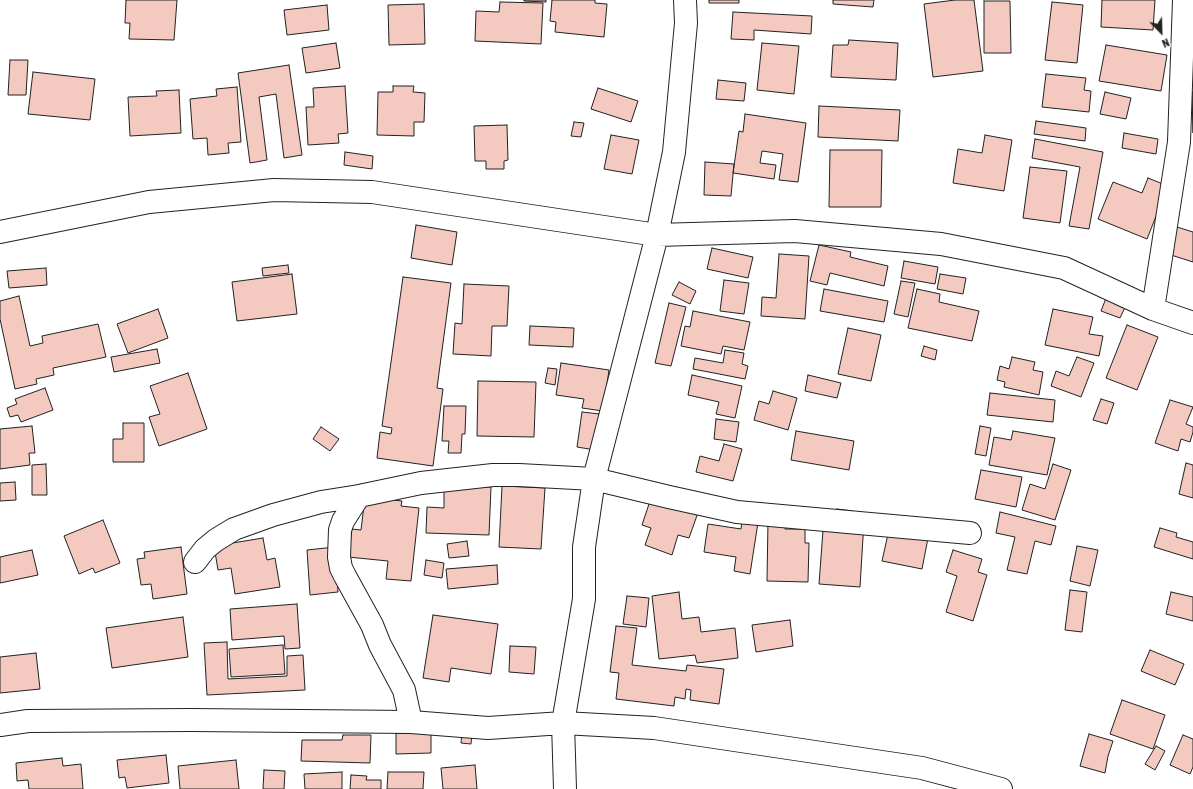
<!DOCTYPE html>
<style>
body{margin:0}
#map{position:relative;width:1193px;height:789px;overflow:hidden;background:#fff;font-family:"Asap Condensed",sans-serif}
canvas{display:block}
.north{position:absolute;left:1141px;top:12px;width:40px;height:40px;-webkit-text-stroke:3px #fff;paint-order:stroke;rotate:157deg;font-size:11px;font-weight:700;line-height:16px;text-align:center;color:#222}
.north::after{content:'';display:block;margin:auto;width:14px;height:18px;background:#222;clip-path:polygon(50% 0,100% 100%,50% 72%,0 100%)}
</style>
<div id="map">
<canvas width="1193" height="789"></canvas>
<div class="north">N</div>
</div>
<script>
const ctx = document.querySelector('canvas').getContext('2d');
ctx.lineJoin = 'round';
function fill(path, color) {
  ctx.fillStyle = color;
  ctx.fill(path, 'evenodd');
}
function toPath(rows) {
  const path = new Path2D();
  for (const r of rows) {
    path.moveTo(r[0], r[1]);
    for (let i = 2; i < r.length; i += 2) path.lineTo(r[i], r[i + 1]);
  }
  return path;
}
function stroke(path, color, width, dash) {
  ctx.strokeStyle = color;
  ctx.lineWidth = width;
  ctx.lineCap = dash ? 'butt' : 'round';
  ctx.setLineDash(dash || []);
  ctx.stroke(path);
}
const building = toPath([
 [126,0,177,0,174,40,129,39,130,23,125,23,126,0],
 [524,0,546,0,546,2,524,1,524,0],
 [552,0,595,0,595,3,607,4,604,37,555,32,556,22,550,21,552,0],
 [709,0,739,0,739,3,709,3,709,0],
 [833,0,874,0,873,7,833,4,833,0],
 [955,0,974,0,983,71,933,77,924,4,955,0],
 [1102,0,1155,0,1153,30,1101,27,1102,0],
 [984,1,1010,1,1011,53,984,53,984,1],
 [500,2,543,3,541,44,475,41,476,11,499,12,500,2],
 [1052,2,1083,5,1077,63,1045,60,1052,2],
 [424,4,425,44,389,45,388,5,424,4],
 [327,5,329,30,287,35,284,10,327,5],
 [733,12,812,16,811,34,754,30,754,40,731,39,733,12],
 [849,40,898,43,896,80,831,77,833,45,848,45,849,40],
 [336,43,340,68,306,73,302,48,336,43],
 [762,43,799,46,794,94,757,90,762,43],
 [1106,45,1167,55,1161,91,1099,81,1106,45],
 [10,60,28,60,26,95,8,95,10,60],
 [289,65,302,155,284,158,276,94,259,97,267,160,250,163,238,73,289,65],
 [33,72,95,79,90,120,28,114,33,72],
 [1046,74,1086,78,1084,90,1091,91,1089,112,1042,107,1046,74],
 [718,80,746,83,744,101,716,99,718,80],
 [345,86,348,133,338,134,339,143,308,145,306,107,314,107,313,88,345,86],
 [393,86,414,86,413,92,425,93,424,122,414,122,414,136,377,135,378,92,393,92,393,86],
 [237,87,241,142,228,143,229,153,208,155,207,138,193,139,190,99,217,96,216,89,237,87],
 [598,88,638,101,631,122,591,109,598,88],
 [179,90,181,133,130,136,128,97,157,96,156,91,179,90],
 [1105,92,1131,98,1126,119,1100,114,1105,92],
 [1192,92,1193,92,1193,133,1192,92],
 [819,106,900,110,898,141,818,137,819,106],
 [745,114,806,123,798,182,779,180,783,154,762,151,760,163,776,165,774,179,733,173,739,131,743,132,745,114],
 [1036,121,1086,128,1085,141,1034,134,1036,121],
 [574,122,584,123,581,137,571,136,574,122],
 [507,125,508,160,504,161,504,169,486,169,486,161,475,161,474,126,507,125],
 [1124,133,1158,139,1156,154,1122,148,1124,133],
 [611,135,639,140,632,174,604,169,611,135],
 [985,135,1012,140,1004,191,953,183,958,149,982,153,985,135],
 [1035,139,1103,152,1089,229,1069,226,1080,167,1032,158,1035,139],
 [830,150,882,150,881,207,829,207,830,150],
 [345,152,373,156,372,169,344,165,345,152],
 [705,162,734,164,731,196,704,195,705,162],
 [1030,167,1067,171,1060,223,1023,218,1030,167],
 [1148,178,1168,186,1147,239,1098,219,1113,182,1142,193,1148,178],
 [416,225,457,232,452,265,411,258,416,225],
 [1177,227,1193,232,1193,262,1168,254,1177,227],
 [819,245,851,252,850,257,888,266,884,286,830,273,827,285,810,281,819,245],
 [712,248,753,257,748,278,707,269,712,248],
 [779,254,809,256,805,319,761,316,762,297,776,298,779,254],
 [904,261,938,267,935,284,901,278,904,261],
 [288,265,289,273,263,276,262,268,288,265],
 [46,268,47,285,9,288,7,271,46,268],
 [292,274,297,314,237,321,232,282,292,274],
 [940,274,966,278,963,294,937,289,940,274],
 [403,277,451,283,437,388,443,389,433,466,377,458,380,432,391,434,392,428,382,426,403,277],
 [724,280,749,283,744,314,720,311,724,280],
 [901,281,915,283,908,317,894,314,901,281],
 [679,282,696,291,690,304,672,295,679,282],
 [464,284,509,286,507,326,492,326,491,356,453,354,455,323,462,324,464,284],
 [824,289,888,301,884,322,820,311,824,289],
 [917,289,940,294,939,302,979,311,972,341,908,328,917,289],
 [1108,293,1128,301,1120,318,1101,311,1108,293],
 [19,296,30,346,43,343,42,336,98,324,106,357,53,368,54,375,36,379,37,384,15,389,0,319,0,301,19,296],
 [669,303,686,307,671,366,655,363,669,303],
 [158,309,168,338,128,353,117,324,158,309],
 [1053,309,1093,317,1089,334,1103,336,1099,356,1045,345,1053,309],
 [693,311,750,322,744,350,723,346,721,354,681,346,685,326,690,327,693,311],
 [1127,325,1158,337,1137,390,1106,378,1127,325],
 [530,326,574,328,573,347,529,345,530,326],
 [848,328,881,335,871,381,838,374,848,328],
 [924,346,937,350,935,360,921,356,924,346],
 [157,349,160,363,114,372,111,357,157,349],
 [725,350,744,353,742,364,748,366,745,379,693,369,695,358,723,363,725,350],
 [1012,357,1035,362,1033,370,1043,372,1039,395,1004,387,1005,382,997,380,1000,366,1009,369,1012,357],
 [1077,357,1094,363,1081,397,1051,386,1056,371,1069,376,1077,357],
 [561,363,609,370,603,411,582,408,584,399,556,395,561,363],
 [548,368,557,369,555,385,545,383,548,368],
 [188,373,207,429,159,446,149,417,160,414,150,386,188,373],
 [692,375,742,386,735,418,716,414,719,402,688,395,692,375],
 [808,375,841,383,837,398,805,391,808,375],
 [478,381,536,382,534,437,477,436,478,381],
 [45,388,53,410,21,422,18,415,10,417,7,408,17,404,15,399,45,388],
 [773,391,797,398,788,430,754,420,759,401,769,404,773,391],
 [990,393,1055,400,1053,422,987,415,990,393],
 [1101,399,1114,403,1107,424,1093,420,1101,399],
 [1170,400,1193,407,1186,424,1193,427,1193,432,1190,442,1181,439,1178,451,1155,443,1170,400],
 [444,406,466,406,465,434,462,434,461,453,448,453,449,441,442,441,444,406],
 [582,412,600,414,595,450,577,447,582,412],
 [716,419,739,422,736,442,714,439,716,419],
 [123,423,144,423,144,462,113,462,113,439,123,439,123,423],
 [32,426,35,453,29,453,30,465,0,469,0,429,32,426],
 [980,426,991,428,986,456,975,454,980,426],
 [321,427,339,439,330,451,313,439,321,427],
 [796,431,854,441,849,470,791,460,796,431],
 [1013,431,1055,438,1047,475,989,465,994,437,1011,440,1013,431],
 [724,444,742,449,733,481,696,472,700,456,719,461,724,444],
 [1186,463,1193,465,1193,498,1179,494,1186,463],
 [46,464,47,495,32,495,32,465,46,464],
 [1053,464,1071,470,1055,520,1022,510,1030,484,1045,489,1053,464],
 [981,470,1022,477,1016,507,975,499,981,470],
 [15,482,16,500,0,501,0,483,15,482],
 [444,486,491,487,489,535,426,533,427,507,444,508,444,486],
 [502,486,545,488,541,549,499,547,502,486],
 [653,492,700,507,689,538,678,535,672,555,645,545,651,528,642,525,653,492],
 [365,497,402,501,401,506,419,508,411,581,386,579,388,561,348,557,352,529,361,530,365,497],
 [837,509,853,511,852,520,864,521,860,587,819,584,824,517,836,518,837,509],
 [1000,512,1056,526,1051,545,1035,541,1027,574,1007,570,1015,537,996,533,1000,512],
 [743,513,759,516,750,574,734,571,736,557,704,552,708,524,741,529,743,513],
 [103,520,120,563,95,573,93,568,79,574,64,536,103,520],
 [768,521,785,521,785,529,805,529,805,543,809,543,808,582,767,581,768,521],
 [890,525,929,533,922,569,882,561,890,525],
 [1160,528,1177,533,1176,537,1193,542,1193,559,1154,547,1160,528],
 [263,538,267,560,275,558,280,587,235,594,231,568,218,570,214,546,263,538],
 [467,541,469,556,449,558,447,544,467,541],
 [1077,546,1098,550,1090,586,1070,581,1077,546],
 [181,547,187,594,153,599,151,584,141,585,137,559,145,558,144,552,181,547],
 [335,547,338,592,310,595,307,550,335,547],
 [32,550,38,575,0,583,0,557,32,550],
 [953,550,982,559,978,572,987,575,973,621,946,612,957,576,946,572,953,550],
 [426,560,444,563,442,578,424,575,426,560],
 [497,565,498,584,448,589,446,569,497,565],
 [1070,590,1087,592,1082,632,1065,630,1070,590],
 [679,592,682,619,699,617,701,632,735,628,738,658,697,663,695,655,659,659,652,596,679,592],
 [1171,592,1193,597,1193,621,1166,614,1171,592],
 [627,596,649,598,646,627,623,624,627,596],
 [297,604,300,648,285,649,284,636,232,640,230,609,297,604],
 [433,615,498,624,491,674,451,668,449,682,423,678,433,615],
 [183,617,188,657,112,668,106,628,183,617],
 [790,620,793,646,756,652,752,625,790,620],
 [616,626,637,628,632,665,686,671,687,665,724,669,719,704,690,700,691,690,686,689,685,699,675,697,674,706,616,699,619,673,610,672,616,626],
 [227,642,228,679,287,676,287,656,303,655,305,690,207,695,204,643,227,642],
 [283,645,285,674,231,677,229,649,283,645],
 [510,646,536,647,534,674,509,672,510,646],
 [1150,650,1184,664,1175,685,1141,671,1150,650],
 [36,653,40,689,0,693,0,657,36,653],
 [1122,700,1165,715,1153,749,1110,734,1122,700],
 [462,732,472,733,471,744,461,743,462,732],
 [396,733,431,733,431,753,396,754,396,733],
 [1089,734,1113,741,1108,756,1105,773,1080,766,1089,734],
 [343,735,371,735,370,763,301,761,302,740,342,740,343,735],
 [1183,735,1193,739,1193,767,1190,774,1170,765,1183,735],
 [1156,746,1165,751,1155,770,1145,764,1156,746],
 [166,755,169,783,127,788,125,777,119,778,117,760,166,755],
 [62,758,63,766,81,764,83,789,29,789,28,780,17,781,16,763,62,758],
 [236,760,239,789,180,789,178,766,236,760],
 [475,765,477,789,443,789,441,768,475,765],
 [264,770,285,771,284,789,263,789,264,770],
 [342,772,342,789,305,789,304,774,342,772],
 [388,772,424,772,423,789,387,789,388,772],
 [351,775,367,776,366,780,381,780,381,789,350,789,351,775]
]);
const minor = toPath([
 [0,232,149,202,274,190,372,192,657,235,795,231,941,244,1064,268,1153,309,1193,323],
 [1153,309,1179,142,1184,0],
 [359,496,343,521,340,530,339,557,341,568,345,576,372,625,380,645,404,690,411,722],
 [195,562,205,549,216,540,234,529,273,515,321,502,359,496,421,483,493,475,519,475,594,479,669,497,737,512,970,533],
 [0,725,28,721,191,720,411,722,488,728,563,723,654,728,922,768,1001,789],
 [565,789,563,723,584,599,584,547,594,479,657,235,674,152,686,23,685,0]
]);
fill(building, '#f3c9c0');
stroke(building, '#222', 1);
stroke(minor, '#222', 24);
stroke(minor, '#fff', 22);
</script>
